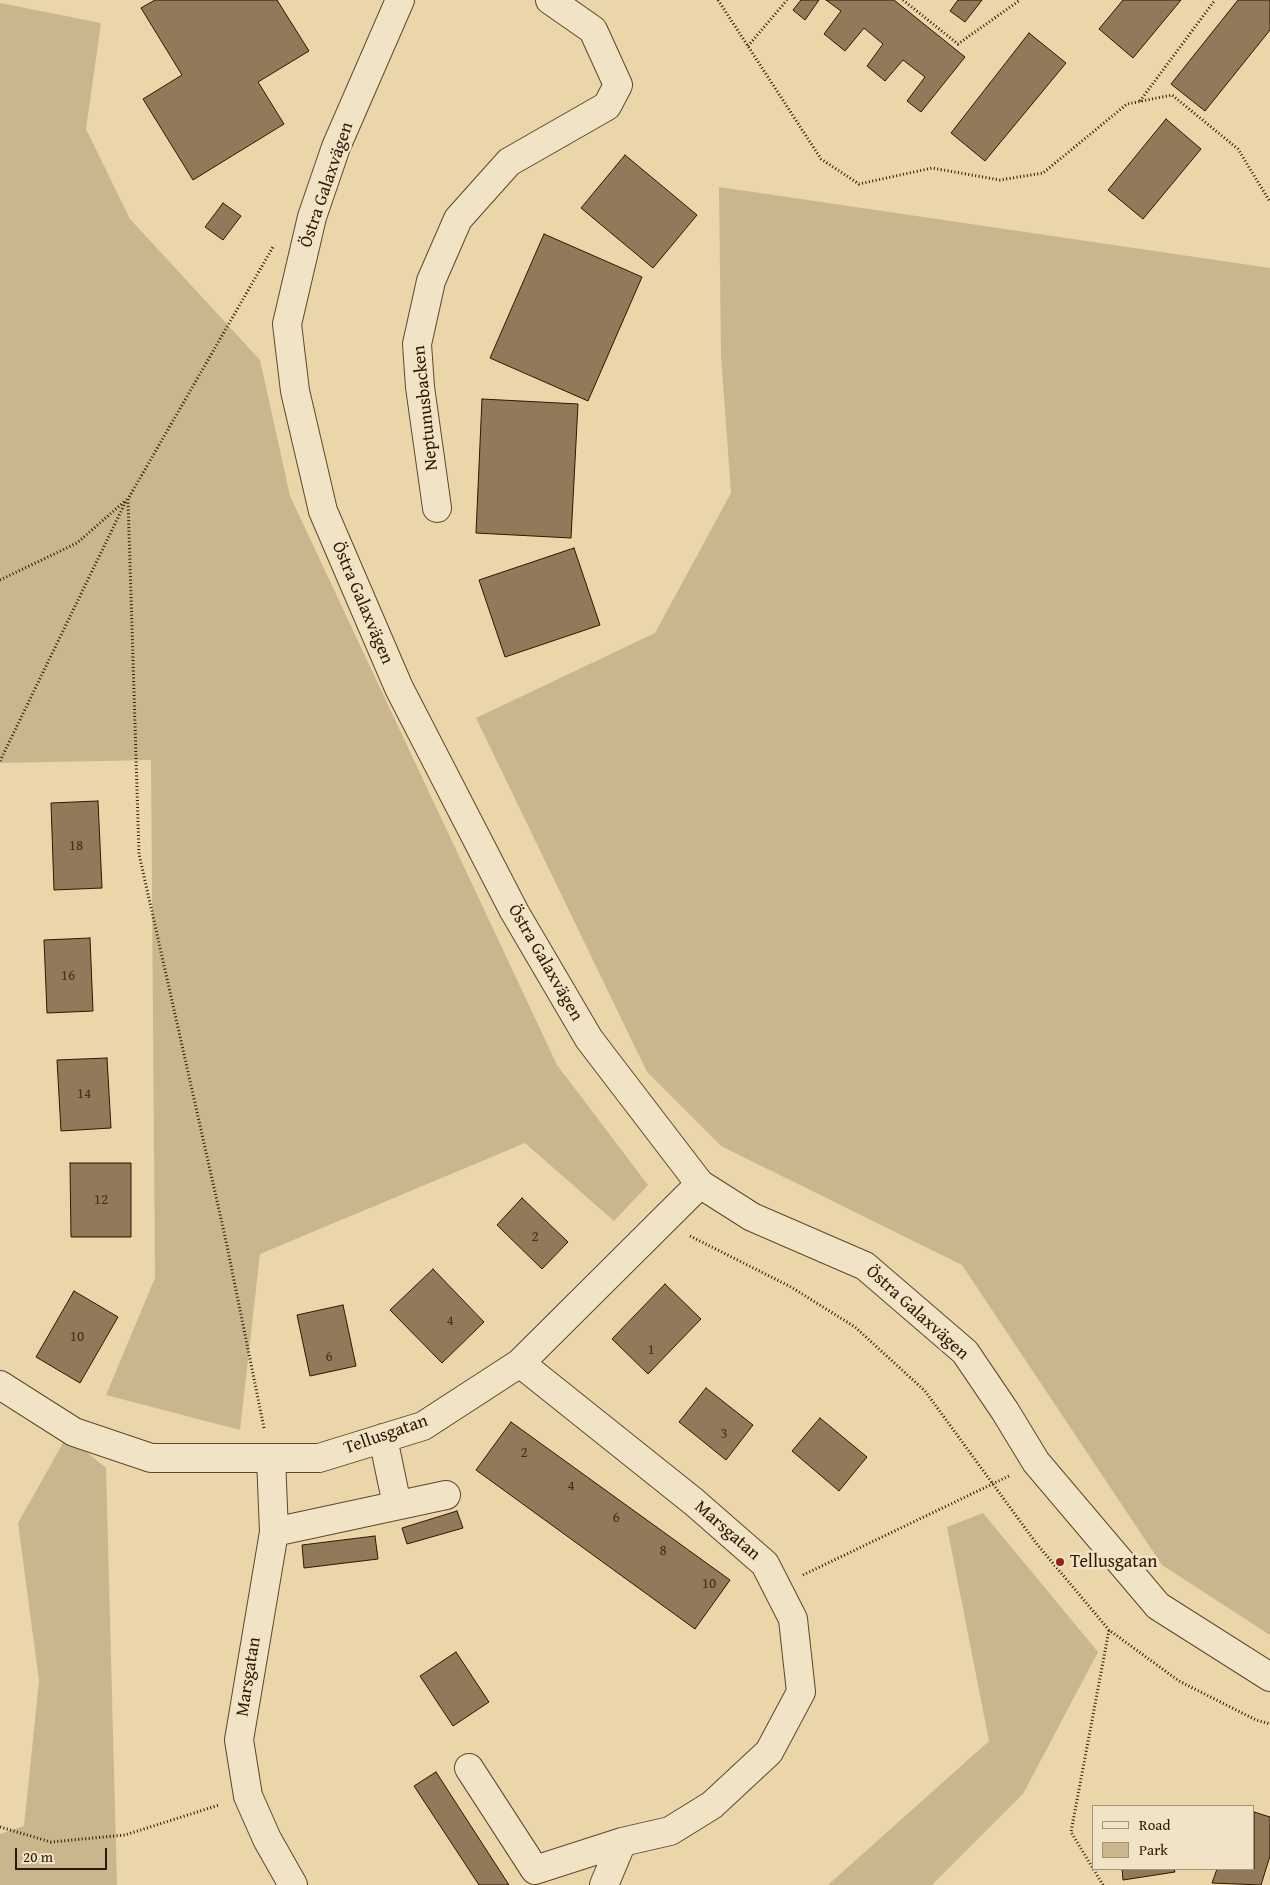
<!DOCTYPE html>
<meta charset="utf-8">
<style>
body{margin:0}
#map{position:relative;width:1270px;height:1885px;overflow:hidden;background:#ead6a8;font-family:"Gentium Book Plus",serif}
canvas{display:block}
.legend{position:absolute;left:1092px;top:1805px;width:162px;height:65px;box-sizing:border-box;background:#f1e4c6;border:1px solid #a39278;margin:0;padding:6px 9px;list-style:none;font-size:15px;color:#2e1703}
.legend li{display:flex;align-items:center;gap:10px;height:25px}
.legend b{width:25px;border:1px solid #a39278}
.scale{position:absolute;left:15px;top:1848px;width:92px;height:22px;box-sizing:border-box;border:2px solid #2e1703;border-top:0;padding-left:6px;font-size:15px;line-height:18px;white-space:nowrap;color:#2e1703;-webkit-text-stroke:4px #f1e4c6;paint-order:stroke}
</style>
<div id="map">
<canvas width="1270" height="1885"></canvas>
<ul class="legend">
<li><b style="height:6px;background:#f1e4c6"></b>Road</li>
<li><b style="height:14px;background:#cab68c"></b>Park</li>
</ul>
<div class="scale">20 m</div>
</div>
<script>
const ctx = document.querySelector('canvas').getContext('2d');
ctx.lineJoin = 'round';
function fill(path, color) {
  ctx.fillStyle = color;
  ctx.fill(path, 'evenodd');
}
function toPath(rows) {
  const path = new Path2D();
  for (const r of rows) {
    path.moveTo(r[0], r[1]);
    for (let i = 2; i < r.length; i += 2) path.lineTo(r[i], r[i + 1]);
  }
  return path;
}
function stroke(path, color, width, dash) {
  ctx.strokeStyle = color;
  ctx.lineWidth = width;
  ctx.lineCap = dash ? 'butt' : 'round';
  ctx.setLineDash(dash || []);
  ctx.stroke(path);
}
function drawText(font, color, halo, rows, align = 'center') {
  ctx.font = font + ' "Gentium Book Plus",serif';
  ctx.lineWidth = 5;
  ctx.setLineDash([]);
  ctx.textBaseline = 'middle';
  ctx.strokeStyle = halo;
  ctx.fillStyle = color;
  for (const [text, x, y, turn = 0] of rows) {
    ctx.save();
    ctx.translate(x, y);
    ctx.rotate((+turn || 0) * Math.PI / 180);
    ctx.textAlign = isNaN(turn) ? turn : align;
    if (halo) ctx.strokeText(text, 0, 0);
    ctx.fillText(text, 0, 0);
    ctx.restore();
  }
}
const green = toPath([
 [0,3,101,23,86,129,130,219,260,360,290,496,557,1065,648,1185,614,1221,525,1143,260,1254,240,1430,106,1395,155,1278,151,760,0,763],
 [719,187,1270,268,1270,1635,1162,1565,962,1265,721,1146,647,1072,476,718,655,633,731,493,721,355],
 [67,1436,106,1468,117,1885,0,1885,0,1834,24,1826,39,1681,18,1523],
 [983,1513,1098,1652,1023,1794,932,1885,828,1885,989,1741,947,1527]
]);
const building = toPath([
 [155,0,277,0,309,51,258,82,284,124,193,180,143,99,182,75,141,8,155,0],
 [801,0,819,0,805,20,793,10,801,0],
 [826,0,894,0,965,57,921,112,907,101,925,77,903,60,885,81,867,66,883,44,864,28,845,51,824,34,841,11,826,0],
 [958,0,982,0,965,22,950,11,958,0],
 [1123,0,1181,0,1133,58,1099,29,1123,0],
 [1238,0,1270,0,1270,30,1205,111,1171,84,1238,0],
 [1029,33,1066,63,985,161,951,133,1029,33],
 [1166,119,1201,149,1143,219,1108,190,1166,119],
 [625,155,697,215,653,268,581,208,625,155],
 [223,203,241,216,223,240,205,227,223,203],
 [544,234,642,277,588,401,490,358,544,234],
 [482,399,578,404,571,538,476,533,482,399],
 [574,548,600,625,505,657,479,580,574,548],
 [98,801,102,888,54,890,51,803,98,801],
 [90,938,93,1011,47,1013,44,940,90,938],
 [107,1058,111,1128,61,1131,57,1060,107,1058],
 [70,1163,131,1163,131,1237,71,1237,70,1163],
 [522,1198,568,1242,542,1269,497,1225,522,1198],
 [433,1269,484,1322,442,1363,390,1310,433,1269],
 [665,1284,701,1319,648,1374,612,1339,665,1284],
 [74,1291,118,1317,80,1383,36,1357,74,1291],
 [343,1305,356,1366,310,1376,297,1315,343,1305],
 [706,1388,753,1425,726,1460,679,1422,706,1388],
 [820,1418,867,1457,839,1491,792,1451,820,1418],
 [511,1422,730,1580,695,1629,476,1470,511,1422],
 [457,1511,463,1528,407,1544,402,1528,457,1511],
 [375,1536,378,1559,304,1568,302,1545,375,1536],
 [456,1652,489,1702,453,1726,420,1676,456,1652],
 [436,1772,509,1885,479,1885,414,1786,436,1772],
 [1254,1812,1270,1817,1270,1856,1261,1885,1212,1883,1217,1869,1254,1869,1254,1812],
 [1122,1869,1174,1869,1175,1872,1123,1880,1122,1869]
]);
const path = toPath([
 [718,0,821,159,859,184,932,168,1000,180,1043,173,1127,104,1172,95,1238,149,1270,202],
 [903,0,958,44,1020,0],
 [748,46,787,0],
 [1140,101,1215,0],
 [0,580,77,543,125,501],
 [0,761,127,499],
 [690,1236,791,1287,855,1327,925,1391,1036,1543,1109,1630,1179,1681,1256,1720,1270,1724],
 [264,1428,226,1241,139,854,128,499,273,247],
 [803,1575,1009,1476],
 [0,1827,51,1842,125,1835,219,1805],
 [1103,1885,1071,1832,1109,1630]
]);
const minor = toPath([
 [400,0,336,147,312,217,287,324,295,391,323,511,399,688,514,911,589,1039,700,1184,752,1217,865,1266,965,1352,1005,1411,1036,1462,1158,1606,1270,1677],
 [437,508,420,387,417,344,431,281,458,219,509,162,607,106,618,85,593,30,550,0],
 [0,1385,74,1432,151,1458,319,1458,423,1426,520,1363,700,1184],
 [383,1438,397,1505],
 [271,1458,274,1532,239,1740,248,1796,267,1839,293,1885],
 [274,1532,446,1495],
 [469,1768,535,1870,622,1842,670,1831,712,1805,769,1752,801,1692,793,1619,765,1564,694,1502,520,1363],
 [604,1885,622,1842]
]);
const markers = [
 [1060,1562,5,"#8f2418"]
];
const numberNames = [
 ["18",76,846],
 ["16",68,976],
 ["14",84,1094],
 ["12",101,1200],
 ["2",535,1237],
 ["4",450,1321],
 ["10",77,1337],
 ["1",651,1350],
 ["6",329,1357],
 ["3",724,1434],
 ["2",524,1453],
 ["4",571,1486],
 ["6",616,1518],
 ["8",663,1551],
 ["10",709,1584]
];
const streetNames = [
 ["Östra Galaxvägen",327,185,-71],
 ["Neptunusbacken",426,408,-96],
 ["Östra Galaxvägen",362,603,67],
 ["Östra Galaxvägen",545,963,60],
 ["Östra Galaxvägen",917,1313,42],
 ["Tellusgatan",386,1435,-19],
 ["Marsgatan",727,1531,41],
 ["Marsgatan",249,1677,-81]
];
const poiNames = [
 ["Tellusgatan",1070,1562]
];
fill(green, '#cab68c');
fill(building, '#907a59');
stroke(building, '#2e1703', 1);
stroke(minor, '#5d472c', 30);
stroke(path, '#2e1703', 3, [1, 2.5]);
stroke(minor, '#f1e4c6', 28);
for (const [x, y, r, color] of markers) {
  const dot = new Path2D();
  dot.arc(x, y, r, 0, 2 * Math.PI);
  ctx.fillStyle = color;
  ctx.fill(dot);
  stroke(dot, '#f1e4c6', 2);
}
drawText('15px', '#463018', null, numberNames);
drawText('18px', '#2e1703', '#f1e4c6', streetNames);
drawText('18px', '#2e1703', '#f1e4c6', poiNames, 'left');
</script>
